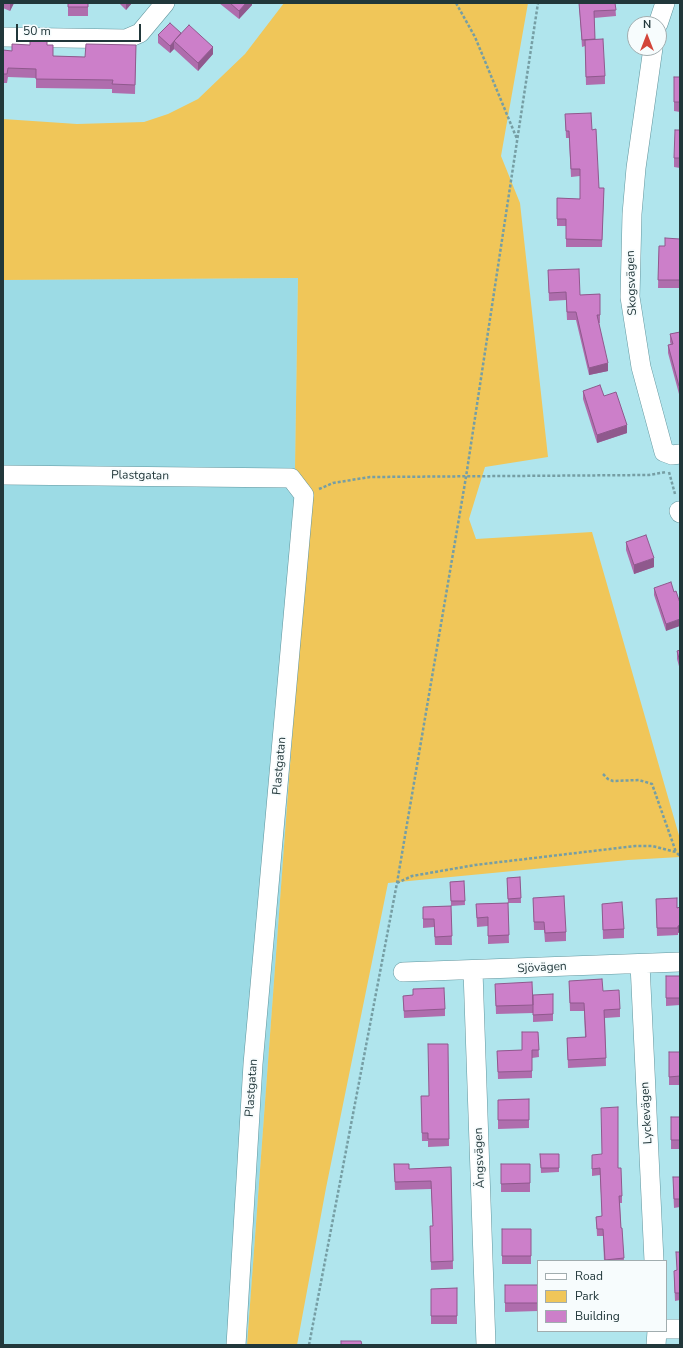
<!DOCTYPE html>
<meta charset="utf-8">
<style>
body{margin:0}
#map{position:relative;width:683px;height:1348px;overflow:hidden;background:#b0e5ed;font-family:"Nunito Sans",sans-serif}
canvas{display:block}
.frame{position:absolute;inset:0;border:4px solid #21373a;pointer-events:none}
.legend{position:absolute;left:537px;top:1260px;width:130px;height:72px;box-sizing:border-box;background:#f7fcfd;border:1px solid #a1adaf;margin:0;padding:5px 7px;list-style:none;font-size:12px;color:#21373a}
.legend li{display:flex;align-items:center;gap:8px;height:20px}
.legend b{width:20px;border:1px solid #a1adaf}
.north{position:absolute;left:627px;top:16px;width:40px;height:40px;box-sizing:border-box;background:#f7fcfd;border:1px solid #a1adaf;border-radius:50%;rotate:0deg;font-size:11px;font-weight:700;line-height:16px;text-align:center;color:#21373a}
.north::after{content:'';display:block;margin:auto;width:14px;height:18px;background:#d3453a;clip-path:polygon(50% 0,100% 100%,50% 72%,0 100%)}
.scale{position:absolute;left:16px;top:24px;width:125px;height:18px;box-sizing:border-box;border:2px solid #21373a;border-top:0;padding-left:5px;font-size:12px;line-height:14px;white-space:nowrap;color:#21373a;-webkit-text-stroke:3px #f7fcfd;paint-order:stroke}
</style>
<div id="map">
<canvas width="683" height="1348"></canvas>
<div class="frame"></div>
<ul class="legend">
<li><b style="height:5px;background:#fff"></b>Road</li>
<li><b style="height:11px;background:#f0c659"></b>Park</li>
<li><b style="height:11px;background:#cc7fc9"></b>Building</li>
</ul>
<div class="north">N</div>
<div class="scale">50 m</div>
</div>
<script>
const ctx = document.querySelector('canvas').getContext('2d');
ctx.lineJoin = 'round';
function fill(path, color) {
  ctx.fillStyle = color;
  ctx.fill(path, 'evenodd');
}
function toPath(rows) {
  const path = new Path2D();
  for (const r of rows) {
    path.moveTo(r[0], r[1]);
    for (let i = 2; i < r.length; i += 2) path.lineTo(r[i], r[i + 1]);
  }
  return path;
}
function stroke(path, color, width, dash) {
  ctx.strokeStyle = color;
  ctx.lineWidth = width;
  ctx.lineCap = dash ? 'butt' : 'round';
  ctx.setLineDash(dash || []);
  ctx.stroke(path);
}
function drawText(font, color, halo, rows, align = 'center') {
  ctx.font = font + ' "Nunito Sans",sans-serif';
  ctx.lineWidth = 3.5;
  ctx.setLineDash([]);
  ctx.textBaseline = 'middle';
  ctx.strokeStyle = halo;
  ctx.fillStyle = color;
  for (const [text, x, y, turn = 0] of rows) {
    ctx.save();
    ctx.translate(x, y);
    ctx.rotate((+turn || 0) * Math.PI / 180);
    ctx.textAlign = isNaN(turn) ? turn : align;
    if (halo) ctx.strokeText(text, 0, 0);
    ctx.fillText(text, 0, 0);
    ctx.restore();
  }
}
const built = toPath([
 [298,278,295,468,310,496,247,1345,3,1345,3,280]
]);
const green = toPath([
 [284,3,528,3,501,156,520,203,548,457,485,467,469,519,476,539,592,532,680,839,680,857,628,860,388,883,326,1188,297,1345,247,1345,310,496,295,468,298,278,3,280,3,119,77,124,144,122,168,114,198,99,245,54]
]);
const path = toPath([
 [456,3,475,37,517,139],
 [669,472,675,494],
 [319,489,333,483,370,477,649,475,666,472],
 [603,774,608,779,613,781,639,780,652,784,676,852],
 [397,883,412,876,475,865,635,846,652,846,676,852,680,856],
 [309,1345,397,883,466,477,538,3]
]);
const street = toPath([
 [658,24,665,3],
 [3,37,126,39,140,33,165,3],
 [653,48,636,168,632,214,630,297,641,367,664,452,672,455,680,454],
 [3,475,291,478,304,495,253,1064,236,1345],
 [679,511,680,513],
 [640,964,654,1261],
 [473,971,486,1345],
 [403,972,680,962],
 [666,1329,680,1329],
 [656,1345,657,1331]
]);
const wall = toPath([
 [3,3,14,3,10,11,3,8],
 [68,3,88,3,88,16,68,16],
 [119,3,132,3,126,10],
 [219,3,252,3,252,5,239,19],
 [579,3,615,3,616,16,594,18,595,40,605,76,605,84,586,85,585,46,582,47],
 [181,33,213,54,198,71,174,49,170,53,158,43,158,35],
 [47,45,53,56,85,57,136,45,135,94,112,93,112,89,36,88,36,78,8,77,7,83,3,83,3,50,12,51],
 [674,77,680,77,680,112,674,111],
 [565,114,592,130,599,188,604,188,602,247,566,247,566,226,557,226,557,198,580,199,580,176,571,177,569,138,566,138],
 [680,130,680,168,674,167,674,158],
 [680,239,680,288,658,288,659,246,665,246],
 [548,270,580,295,600,294,600,323,599,323,608,371,589,375,576,320,567,320,566,300,549,301],
 [680,332,679,394,668,353,668,345,671,345,670,342,670,334],
 [583,391,604,396,627,433,597,443,583,399],
 [626,542,654,567,634,574,626,550],
 [654,588,674,592,666,631,654,595],
 [680,650,680,670,677,659,677,651],
 [520,877,521,903,508,903,509,943,488,944,488,926,477,927,476,904,508,903,507,878],
 [464,881,465,905,451,906,452,945,435,945,434,927,423,928,423,907,451,906,450,882],
 [533,898,566,932,566,941,545,942,544,930,534,930],
 [656,899,677,908,680,907,680,932,678,933,678,935,657,936],
 [602,904,624,929,624,938,603,939],
 [666,976,680,976,680,1005,666,1006],
 [569,981,603,991,620,1009,620,1017,605,1018,606,1066,568,1068,567,1038,585,1037,584,1011,570,1011],
 [495,984,533,996,553,994,553,1021,533,1022,533,1012,533,1013,496,1014],
 [413,995,445,1009,445,1016,404,1018,403,996],
 [538,1032,539,1057,532,1058,532,1078,498,1079,497,1051,522,1050],
 [448,1044,449,1146,428,1147,428,1141,422,1141,421,1096,429,1096],
 [669,1052,680,1052,680,1085,669,1085],
 [529,1099,529,1128,498,1129,498,1100],
 [671,1117,680,1117,680,1149,671,1149],
 [540,1154,559,1154,559,1172,541,1173],
 [592,1155,618,1168,622,1196,622,1203,620,1203,621,1228,622,1228,624,1261,604,1261,603,1236,597,1236,596,1217,602,1216,600,1175,592,1176],
 [394,1164,409,1169,451,1167,453,1269,431,1270,430,1226,433,1226,431,1189,395,1190],
 [501,1164,530,1164,530,1192,501,1192],
 [680,1177,680,1207,674,1208,673,1186],
 [502,1229,531,1229,531,1264,502,1264],
 [680,1252,680,1300,675,1301,674,1278,677,1271],
 [505,1285,538,1285,538,1311,505,1312],
 [457,1288,457,1324,431,1324,431,1289]
]);
const shadedWall = toPath([
 [11,3,14,3,10,11,10,4],
 [126,3,132,3,126,10],
 [246,3,252,3,252,5,239,19,239,11],
 [181,33,174,41,174,49,170,53,170,46],
 [213,47,213,54,198,71,198,63],
 [608,363,608,371,589,375,589,368],
 [679,386,680,386,680,394,679,394],
 [627,425,627,433,597,443,597,435],
 [654,558,654,567,634,574,634,565],
 [680,619,680,626,666,631,666,624],
 [680,925,680,932,678,933,678,926]
]);
const building = toPath([
 [68,3,88,3,88,7,68,7,68,3],
 [230,3,246,3,239,11,230,3],
 [579,3,615,3,616,10,594,11,595,39,582,40,579,3],
 [170,23,181,33,170,46,158,35,170,23],
 [189,25,213,47,198,63,174,41,189,25],
 [603,39,605,76,586,77,585,40,603,39],
 [30,41,47,41,47,45,53,45,53,56,85,57,86,44,136,45,135,85,112,84,113,80,36,79,36,69,8,68,7,74,3,74,3,50,12,51,12,44,30,45,30,41],
 [674,77,680,77,680,102,674,102,674,77],
 [591,113,592,130,596,129,599,188,604,188,602,240,566,239,566,219,557,219,557,198,580,199,580,169,571,169,569,131,566,131,565,114,591,113],
 [675,130,680,130,680,158,674,158,675,130],
 [665,238,680,239,680,280,658,280,659,246,665,246,665,238],
 [579,269,580,295,600,294,600,315,597,315,608,363,589,368,576,312,567,312,566,292,549,293,548,270,579,269],
 [680,332,680,386,679,386,668,345,673,344,670,334,680,332],
 [600,385,604,396,616,392,627,425,597,435,583,391,600,385],
 [646,535,654,558,634,565,626,542,646,535],
 [671,582,674,592,676,591,680,603,680,619,666,624,654,588,671,582],
 [680,650,680,662,677,651,680,650],
 [520,877,521,898,508,899,507,878,520,877],
 [464,881,465,901,451,901,450,882,464,881],
 [564,896,566,932,545,933,544,922,534,922,533,898,564,896],
 [677,898,677,908,680,907,680,925,678,926,678,928,657,928,656,899,677,898],
 [622,902,624,929,603,930,602,904,622,902],
 [508,903,509,935,488,936,488,917,477,918,476,904,508,903],
 [451,906,452,936,435,937,434,919,423,919,423,907,451,906],
 [666,976,680,976,680,998,666,998,666,976],
 [602,979,603,991,619,990,620,1009,604,1010,606,1058,568,1060,567,1038,586,1037,584,1003,570,1003,569,981,602,979],
 [532,982,533,1005,496,1006,495,984,532,982],
 [444,988,445,1009,404,1011,403,996,413,995,413,989,444,988],
 [553,994,553,1014,533,1015,533,995,553,994],
 [522,1032,538,1032,539,1050,532,1050,532,1071,498,1072,497,1051,522,1050,522,1032],
 [428,1044,448,1044,449,1139,428,1139,428,1133,422,1133,421,1096,429,1096,428,1044],
 [669,1052,680,1052,680,1076,669,1077,669,1052],
 [529,1099,529,1120,498,1120,498,1100,529,1099],
 [618,1107,618,1168,621,1168,622,1196,619,1196,621,1228,622,1228,624,1258,605,1260,603,1229,597,1229,596,1217,602,1216,600,1168,592,1169,592,1155,602,1154,601,1108,618,1107],
 [671,1117,680,1117,680,1140,671,1140,671,1117],
 [540,1154,559,1154,559,1168,541,1168,540,1154],
 [394,1164,409,1164,409,1169,451,1167,453,1261,431,1262,430,1226,433,1226,431,1181,395,1182,394,1164],
 [501,1164,530,1164,530,1183,501,1184,501,1164],
 [673,1177,680,1177,680,1199,674,1199,673,1177],
 [502,1229,531,1229,531,1256,502,1256,502,1229],
 [676,1252,680,1252,680,1293,675,1293,674,1271,677,1270,676,1252],
 [505,1285,538,1285,538,1303,505,1303,505,1285],
 [457,1288,457,1316,431,1316,431,1289,457,1288],
 [341,1341,361,1341,362,1345,341,1345,341,1341]
]);
const streetNames = [
 ["Skogsvägen",632,283,-92],
 ["Plastgatan",140,476,1],
 ["Plastgatan",280,766,-85],
 ["Sjövägen",542,968,-3],
 ["Plastgatan",252,1088,-86],
 ["Lyckevägen",647,1113,-93],
 ["Ängsvägen",480,1158,-92]
];
fill(built, '#9cdbe5');
fill(green, '#f0c659');
stroke(street, '#62959d', 20);
stroke(path, '#769ea4', 2.5, [3, 2]);
stroke(street, '#fff', 19);
fill(wall, '#af6dad');
fill(shadedWall, '#8f598d');
fill(building, '#cc7fc9');
stroke(building, '#8f598d', 1);
drawText('12px', '#21373a', '#f7fcfd', streetNames);
</script>
